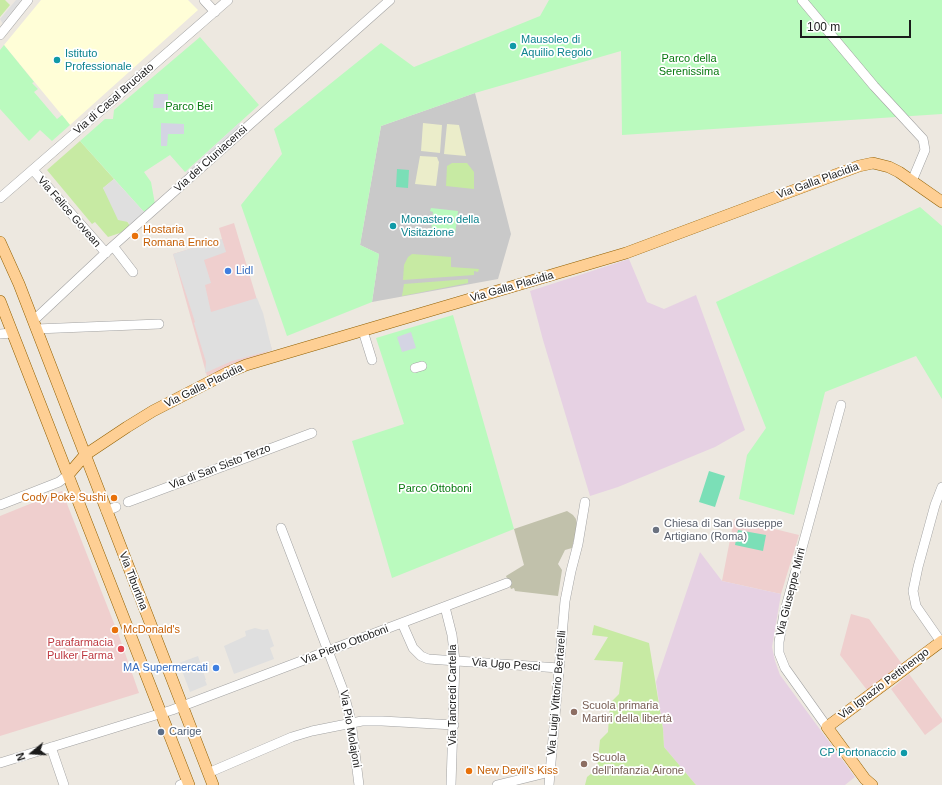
<!DOCTYPE html>
<meta charset="utf-8">
<style>
body{margin:0}
#map{position:relative;width:942px;height:785px;overflow:hidden;background:#ede8e0;font-family:Helvetica,sans-serif}
canvas{display:block}
.north{position:absolute;left:12px;top:733px;width:40px;height:40px;-webkit-text-stroke:3px #fff;paint-order:stroke;rotate:252deg;font-size:11px;font-weight:700;line-height:16px;text-align:center;color:#1b1b1b}
.north::after{content:'';display:block;margin:auto;width:14px;height:18px;background:#1b1b1b;clip-path:polygon(50% 0,100% 100%,50% 72%,0 100%)}
.scale{position:absolute;left:800px;top:20px;width:111px;height:18px;box-sizing:border-box;border:2px solid #1b1b1b;border-top:0;padding-left:5px;font-size:12px;line-height:14px;white-space:nowrap;color:#1b1b1b;-webkit-text-stroke:3px #fff;paint-order:stroke}
</style>
<div id="map">
<canvas width="942" height="785"></canvas>
<div class="north">N</div>
<div class="scale">100 m</div>
</div>
<script>
const ctx = document.querySelector('canvas').getContext('2d');
ctx.lineJoin = 'round';
function fill(path, color) {
  ctx.fillStyle = color;
  ctx.fill(path, 'evenodd');
}
function toPath(rows) {
  const path = new Path2D();
  for (const r of rows) {
    path.moveTo(r[0], r[1]);
    for (let i = 2; i < r.length; i += 2) path.lineTo(r[i], r[i + 1]);
  }
  return path;
}
function stroke(path, color, width, dash) {
  ctx.strokeStyle = color;
  ctx.lineWidth = width;
  ctx.lineCap = dash ? 'butt' : 'round';
  ctx.setLineDash(dash || []);
  ctx.stroke(path);
}
function drawText(font, color, halo, rows, align = 'center') {
  ctx.font = font + ' Helvetica,sans-serif';
  ctx.lineWidth = 3.5;
  ctx.setLineDash([]);
  ctx.textBaseline = 'middle';
  ctx.strokeStyle = halo;
  ctx.fillStyle = color;
  for (const [text, x, y, turn = 0] of rows) {
    ctx.save();
    ctx.translate(x, y);
    ctx.rotate((+turn || 0) * Math.PI / 180);
    ctx.textAlign = isNaN(turn) ? turn : align;
    if (halo) ctx.strokeText(text, 0, 0);
    ctx.fillText(text, 0, 0);
    ctx.restore();
  }
}
const commercial = toPath([
 [234,223,272,350,207,376,173,254,222,239,219,228],
 [62,491,119,636,139,693,0,736,0,516],
 [734,519,799,535,781,594,722,581],
 [851,614,869,619,902,664,867,690,840,655],
 [909,674,942,719,942,722,925,735,891,689]
]);
const industrial = toPath([
 [629,259,647,302,664,309,696,295,745,430,715,447,618,487,590,496,543,340,530,291],
 [700,552,722,581,781,594,772,647,775,661,780,675,855,777,845,785,696,785,664,747,663,729,656,682]
]);
const education = toPath([
 [41,0,188,0,198,10,70,125,4,45]
]);
const religious = toPath([
 [475,93,511,234,498,279,372,302,379,254,360,245,381,126]
]);
const construction = toPath([
 [567,511,573,515,576,519,577,526,572,548,565,550,558,564,562,570,558,596,515,591,514,588,511,589,506,576,524,565,514,529]
]);
const farmland = toPath([
 [423,123,442,125,440,153,421,151],
 [447,124,459,125,466,156,444,154],
 [420,156,437,157,438,160,439,162,436,186,415,184]
]);
const grass = toPath([
 [0,0,5,0,10,5,0,17],
 [80,141,114,179,103,188,131,227,126,231,108,237,95,222,92,224,47,170],
 [452,163,467,163,474,172,474,189,446,186,447,166],
 [412,254,451,257,451,267,479,269,478,272,474,271,474,275,403,280,404,265,408,257],
 [468,279,468,283,402,296,404,284],
 [594,625,649,643,663,729,664,747,696,785,585,785,587,777,597,769,600,740,608,732,610,703,619,694,623,662,594,660,608,637,592,635]
]);
const park = toPath([
 [549,0,942,0,942,114,622,135,621,51,475,93,381,126,360,245,379,254,372,302,287,336,241,205,282,154,274,129,381,43,414,67,540,16],
 [200,37,259,105,185,172,170,155,144,172,151,182,155,204,144,212,80,141,105,119,113,119,114,110],
 [4,45,34,82,32,83,38,89,34,92,57,119,62,115,70,125,52,141,40,130,29,141,0,109,0,50],
 [920,207,942,226,942,399,916,356,825,392,794,515,739,499,747,455,766,428,716,302],
 [431,208,458,211,455,235,431,233,433,212,430,211],
 [453,315,514,529,392,578,352,441,404,424,376,338]
]);
const pitch = toPath([
 [397,169,409,170,408,188,396,187],
 [709,471,725,476,715,507,699,502],
 [738,530,766,535,763,551,735,545]
]);
const parking = toPath([
 [16,0,22,0,3,24,0,19],
 [239,123,246,125,189,176,186,172],
 [114,179,144,212,131,227,128,222,118,220,103,188],
 [222,239,226,252,204,260,211,283,205,285,211,312,257,298,263,313,272,350,232,361,205,373,206,362,194,323,195,322,188,300,173,254],
 [255,628,263,630,268,629,274,646,270,648,274,659,234,674,224,646,246,636,245,631],
 [198,656,206,680,205,680,207,685,190,692,179,663]
]);
const plaza = toPath([
 [154,94,168,94,168,108,153,108],
 [161,123,184,124,184,134,168,134,167,146,161,146],
 [411,332,416,348,402,352,397,337]
]);
const minor = toPath([
 [204,0,215,12],
 [802,0,874,86,923,139,925,150,912,181],
 [0,35,28,0],
 [33,170,106,253],
 [0,198,228,0],
 [113,246,133,272],
 [33,321,113,246,390,0],
 [36,329,159,324],
 [363,331,372,360],
 [0,334,12,333],
 [415,368,422,366],
 [128,502,312,433],
 [0,505,59,482,68,475],
 [106,511,116,507],
 [281,528,343,690,351,721,359,785],
 [445,607,452,635,455,661,451,785],
 [402,623,413,648,421,656,428,659,559,668],
 [941,642,916,606,913,591,918,567,935,505,942,487],
 [827,727,785,668,779,653,779,642,784,614,841,405],
 [51,747,64,785],
 [0,763,172,710,507,583],
 [208,773,292,737,312,731,362,721,382,721,454,725],
 [180,785,188,782],
 [497,785,550,772],
 [549,785,565,601,571,571,578,544,585,502]
]);
const major = toPath([
 [0,242,19,284,213,785],
 [0,301,189,785],
 [68,475,85,455,127,427,153,411,227,373,246,365,626,253,859,166,873,163,889,167,899,172,942,202],
 [872,785,865,779,827,727,942,641]
]);
const markers = [
 [513,46,4,"#0f9aa8"],
 [57,60,4,"#0f9aa8"],
 [393,226,4,"#0f9aa8"],
 [135,236,4,"#e8710a"],
 [228,271,4,"#3f7fe0"],
 [114,498,4,"#e8710a"],
 [656,530,4,"#6b7280"],
 [115,630,4,"#e8710a"],
 [121,649,4,"#e0444e"],
 [216,668,4,"#3f7fe0"],
 [574,712,4,"#8d6e63"],
 [161,732,4,"#5c6f8a"],
 [904,753,4,"#0f9aa8"],
 [584,764,4,"#8d6e63"],
 [469,771,4,"#e8710a"]
];
const cultureNames = [
 ["Mausoleo di",521,40],
 ["Aquilio Regolo",521,53],
 ["Istituto",65,54],
 ["Professionale",65,67],
 ["Monastero della",401,220],
 ["Visitazione",401,233],
 ["CP Portonaccio",896,753,"right"]
];
const parkNames = [
 ["Parco della",689,59],
 ["Serenissima",689,72],
 ["Parco Bei",189,107],
 ["Parco Ottoboni",435,489]
];
const streetNames = [
 ["Via di Casal Bruciato",114,99,-41],
 ["Via dei Cluniacensi",211,159,-42],
 ["Via Galla Placidia",818,181,-20],
 ["Via Felice Govean",69,212,49],
 ["Via Galla Placidia",512,287,-16],
 ["Via Galla Placidia",204,386,-26],
 ["Via di San Sisto Terzo",220,467,-21],
 ["Via Tiburtina",133,581,69],
 ["Via Giuseppe Mirri",791,592,-76],
 ["Via Pietro Ottoboni",345,645,-21],
 ["Via Ugo Pesci",506,665,4],
 ["Via Ignazio Pettinengo",884,684,-37],
 ["Via Luigi Vittorio Bertarelli",557,693,-85],
 ["Via Tancredi Cartella",453,695,-90],
 ["Via Pio Molajoni",350,729,80]
];
const foodNames = [
 ["Hostaria",143,230],
 ["Romana Enrico",143,243],
 ["Cody Pokè Sushi",106,498,"right"],
 ["McDonald's",123,630],
 ["New Devil's Kiss",477,771]
];
const shopNames = [
 ["Lidl",236,271],
 ["MA Supermercati",208,668,"right"]
];
const worshipNames = [
 ["Chiesa di San Giuseppe",664,524],
 ["Artigiano (Roma)",664,537]
];
const healthNames = [
 ["Parafarmacia",113,643],
 ["Pulker Farma",113,656]
];
const educationNames = [
 ["Scuola primaria",582,706],
 ["Martiri della libertà",582,719],
 ["Scuola",592,758],
 ["dell'infanzia Airone",592,771]
];
const serviceNames = [
 ["Carige",169,732]
];
fill(commercial, '#efcfce');
fill(industrial, '#e6d1e3');
fill(education, '#fffed7');
fill(religious, '#c9c9c9');
fill(construction, '#c1c1ab');
fill(farmland, '#ebedca');
fill(grass, '#c7eaa3');
fill(park, '#bafabe');
fill(pitch, '#7bdfb7');
fill(parking, '#dfdfdf');
fill(plaza, '#d4d4e3');
stroke(minor, '#a2a2a2', 10);
stroke(major, '#926000', 12);
stroke(minor, '#fff', 9);
stroke(major, '#fecf94', 11);
for (const [x, y, r, color] of markers) {
  const dot = new Path2D();
  dot.arc(x, y, r, 0, 2 * Math.PI);
  ctx.fillStyle = color;
  ctx.fill(dot);
  stroke(dot, '#fff', 1.5);
}
drawText('11px', '#0d838f', '#fff', cultureNames, 'left');
drawText('11px', '#087910', '#fff', parkNames);
drawText('11px', '#1b1b1b', '#fff', streetNames);
drawText('11px', '#c56008', '#fff', foodNames, 'left');
drawText('11px', '#366cbe', '#fff', shopNames, 'left');
drawText('11px', '#5b616d', '#fff', worshipNames, 'left');
drawText('11px', '#be3a42', '#fff', healthNames, 'right');
drawText('11px', '#785e54', '#fff', educationNames, 'left');
drawText('11px', '#4e5e75', '#fff', serviceNames, 'left');
</script>
